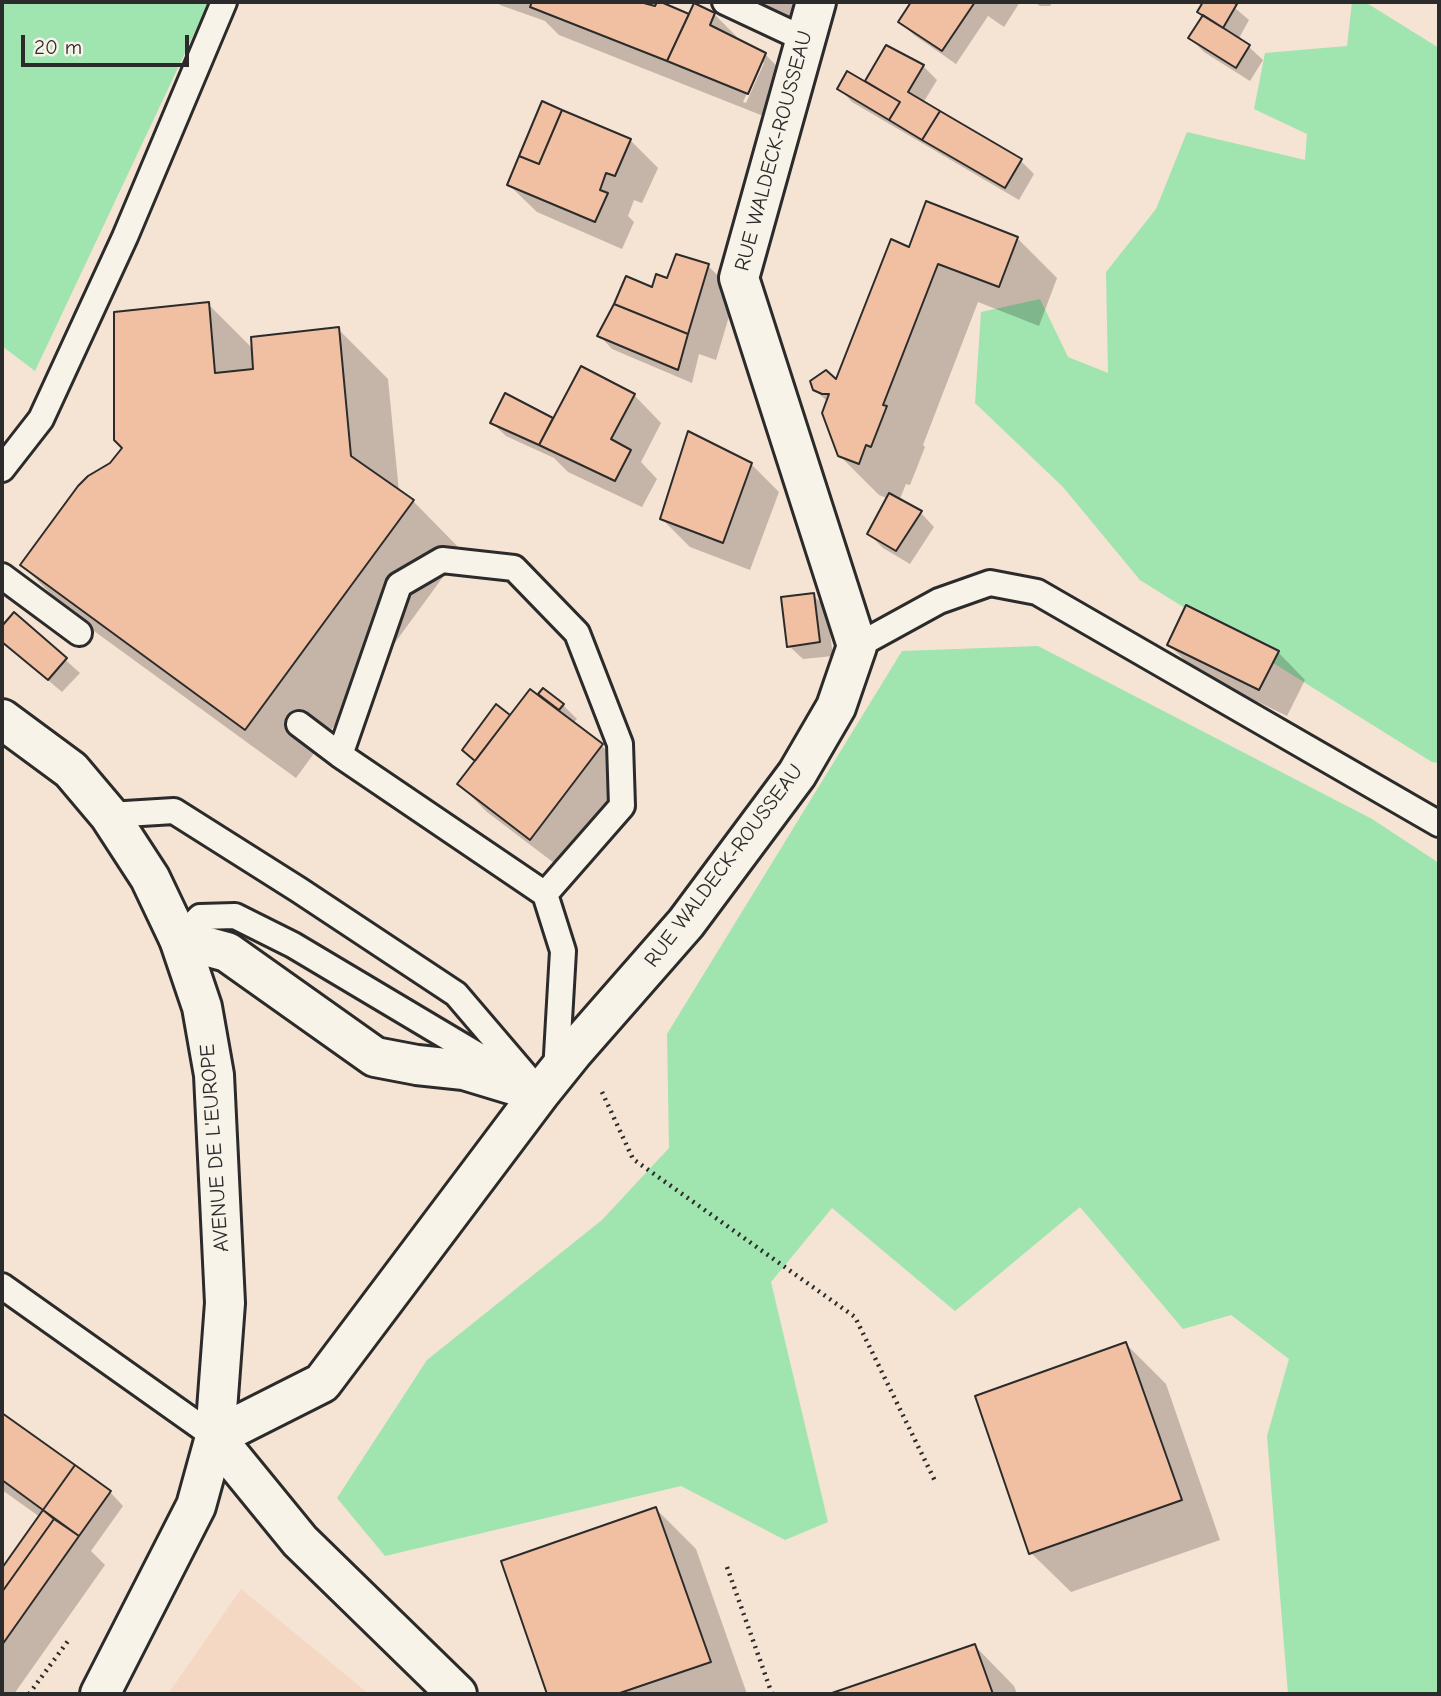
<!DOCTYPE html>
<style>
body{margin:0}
#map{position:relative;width:1441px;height:1696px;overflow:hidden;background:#f5e3d3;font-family:"Comic Neue",sans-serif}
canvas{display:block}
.frame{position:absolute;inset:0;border:4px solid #2b2b2b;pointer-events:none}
.scale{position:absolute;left:21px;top:35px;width:168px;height:32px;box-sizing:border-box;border:4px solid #2b2b2b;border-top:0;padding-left:9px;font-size:21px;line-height:24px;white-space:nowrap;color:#2b2b2b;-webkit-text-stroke:5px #f7f3e8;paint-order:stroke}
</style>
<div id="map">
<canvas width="1441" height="1696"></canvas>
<div class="frame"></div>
<div class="scale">20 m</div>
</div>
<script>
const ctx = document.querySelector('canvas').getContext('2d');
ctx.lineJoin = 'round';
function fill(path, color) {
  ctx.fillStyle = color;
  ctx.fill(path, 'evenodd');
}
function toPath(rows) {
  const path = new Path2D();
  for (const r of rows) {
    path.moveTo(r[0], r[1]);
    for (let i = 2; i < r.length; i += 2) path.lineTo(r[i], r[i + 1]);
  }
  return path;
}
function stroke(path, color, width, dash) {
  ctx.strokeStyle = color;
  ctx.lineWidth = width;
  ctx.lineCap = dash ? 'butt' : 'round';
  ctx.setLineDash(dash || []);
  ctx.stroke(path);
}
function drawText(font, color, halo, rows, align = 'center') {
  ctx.font = font + ' "Comic Neue",sans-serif';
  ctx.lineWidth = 5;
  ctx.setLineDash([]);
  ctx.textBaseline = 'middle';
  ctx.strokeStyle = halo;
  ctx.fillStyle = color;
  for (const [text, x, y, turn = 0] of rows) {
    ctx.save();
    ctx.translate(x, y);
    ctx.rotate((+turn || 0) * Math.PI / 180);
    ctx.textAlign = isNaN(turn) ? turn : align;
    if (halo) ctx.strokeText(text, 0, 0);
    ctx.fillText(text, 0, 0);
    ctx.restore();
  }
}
const built = toPath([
 [241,1589,369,1694,168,1694]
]);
const green = toPath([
 [2,2,209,2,35,371,2,346],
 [1352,2,1365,2,1439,48,1439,763,1432,762,1140,580,1063,487,975,403,981,312,1040,299,1068,357,1108,373,1106,272,1156,209,1187,132,1305,160,1307,134,1254,109,1265,53,1347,46],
 [1038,646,1372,819,1439,863,1439,1694,1288,1694,1267,1436,1289,1359,1231,1315,1183,1329,1080,1207,955,1311,832,1208,771,1282,828,1522,785,1540,681,1486,385,1556,337,1498,427,1360,602,1220,669,1148,667,1034,902,651]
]);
const shadow = toPath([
 [497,2,634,2,690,16,714,14,742,42,765,54,792,82,776,121,559,35,545,21,500,5],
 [760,63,764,63,746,103,743,102],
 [721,2,805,2,793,33],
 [913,2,1020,2,1004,27,988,16,956,64,914,35,900,22],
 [1034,2,1053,2,1050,6,1040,6],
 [1205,2,1228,2,1249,20,1238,40,1249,47,1263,60,1250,81,1204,52,1190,38,1204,16,1200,12],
 [887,47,923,66,937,80,923,103,1020,160,1034,174,1019,200,852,102,839,88,865,84],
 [630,140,658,168,642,203,634,200,628,216,634,222,622,249,537,212,509,185],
 [1017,238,1057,278,1039,326,978,302,923,445,925,447,910,485,906,484,899,501,921,513,934,527,910,564,883,548,869,534,889,499,879,495,839,455,828,402,814,389,837,382,910,249],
 [708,266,736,293,716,360,699,354,692,383,612,349,599,335,653,289,669,280],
 [208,304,254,350,338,329,388,379,399,492,413,501,462,551,296,778,72,615,22,565,124,448],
 [634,395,661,423,641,462,657,479,642,507,568,472,554,458,506,436,492,423,554,421],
 [751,464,779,492,750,570,690,547,662,519],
 [813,595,827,609,833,656,803,659,789,646],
 [14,614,80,673,62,692,2,641,2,629],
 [1169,645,1278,652,1305,680,1287,716,1197,672],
 [549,702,563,705,577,719,573,723,602,746,629,773,558,866,487,812,459,784,476,762,464,750,497,706,510,717],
 [1126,1344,1166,1384,1220,1540,1071,1592,1031,1553],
 [2,1416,110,1492,123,1506,91,1551,105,1565,14,1694,2,1694,2,1571,40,1517,2,1490],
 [656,1509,696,1549,747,1694,549,1694,503,1562],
 [975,1646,1014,1686,1017,1694,834,1694]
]);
const building = toPath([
 [532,2,640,2,655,6,657,2,661,2,689,14,667,61,530,7,532,2],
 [911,2,975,2,942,51,898,22,911,2],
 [1203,2,1232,2,1237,4,1223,28,1197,12,1203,2],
 [694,3,715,13,710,25,766,53,748,94,667,61,694,3],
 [1203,15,1250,45,1236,68,1188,38,1203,15],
 [886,45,924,65,908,92,940,111,922,140,889,120,900,102,865,81,886,45],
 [847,71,900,102,889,120,837,89,847,71],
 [542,101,562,110,539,164,519,156,542,101],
 [562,110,631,139,615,176,606,173,600,190,608,193,595,222,507,185,519,156,539,164,562,110],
 [940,111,1022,159,1005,188,922,140,940,111],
 [926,201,1018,237,999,287,938,264,883,405,887,406,871,447,866,445,859,464,838,456,822,413,829,394,822,394,813,390,810,381,826,370,836,379,891,239,909,247,926,201],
 [676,254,709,264,688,334,614,304,626,276,652,287,656,274,667,278,676,254],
 [209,302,215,373,253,369,251,337,339,327,351,456,414,500,245,730,20,565,78,486,88,476,110,463,122,448,114,440,114,312,209,302],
 [614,304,688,334,678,370,597,336,614,304],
 [581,366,635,394,611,439,631,450,615,481,539,445,581,366],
 [505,393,553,418,539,445,490,423,505,393],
 [688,431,752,463,723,543,660,519,688,431],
 [889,493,922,511,896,551,867,534,889,493],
 [814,593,820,642,787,647,781,597,814,593],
 [1186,605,1279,651,1259,690,1167,645,1186,605],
 [14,612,67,658,48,680,2,642,2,626,14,612],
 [543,688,564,704,559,710,538,694,543,688],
 [530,689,603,744,530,840,457,784,530,689],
 [496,704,510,715,475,761,462,750,496,704],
 [1126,1342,1182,1500,1029,1554,975,1396,1126,1342],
 [2,1413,75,1465,43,1510,2,1480,2,1413],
 [75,1465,111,1491,79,1536,43,1510,75,1465],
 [656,1507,711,1662,617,1694,547,1694,501,1561,656,1507],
 [43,1510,54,1519,2,1592,2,1568,43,1510],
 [54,1519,79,1536,2,1645,2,1592,54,1519],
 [975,1644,993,1694,829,1694,975,1644]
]);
const path = toPath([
 [602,1092,633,1159,855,1317,935,1481],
 [727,1567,772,1694],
 [29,1694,68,1641]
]);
const service = toPath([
 [725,2,804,39],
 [2,469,41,419,125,237,224,2],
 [2,576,79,633],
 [857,646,939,601,990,583,1037,592,1439,824],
 [299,724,340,755,545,894,563,951,556,1072],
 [340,755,399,585,442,560,514,568,577,633,620,744,622,806,545,894],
 [109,815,174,811,299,890,456,994,538,1090],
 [179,939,200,917,235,916,293,945,501,1069],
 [2,1286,215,1437]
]);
const minor = toPath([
 [179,939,227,952,375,1057,417,1065,464,1070,540,1093],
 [457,1694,300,1541,215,1437,322,1383,540,1093,573,1052,686,923,797,774,836,707,857,646,739,278,816,2]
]);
const secondary = toPath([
 [2,719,71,770,109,815,150,878,179,939,202,1007,214,1075,225,1303,215,1437,196,1506,100,1694]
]);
const streetNames = [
 ["RUE WALDECK-ROUSSEAU",774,151,-75],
 ["RUE WALDECK-ROUSSEAU",724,866,-53],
 ["AVENUE DE L'EUROPE",215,1148,-94]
];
fill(built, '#f4d8c4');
fill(green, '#a0e4af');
fill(shadow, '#0003');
fill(building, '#f1bfa2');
stroke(building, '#2b2b2b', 2);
stroke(service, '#2b2b2b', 30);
stroke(minor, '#2b2b2b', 44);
stroke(secondary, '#2b2b2b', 44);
stroke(path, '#2b2b2b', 4.5, [2, 5]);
stroke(service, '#f7f3e8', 24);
stroke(minor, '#f7f3e8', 38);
stroke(secondary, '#f7f3e8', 38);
drawText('21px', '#2b2b2b', '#f7f3e8', streetNames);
</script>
